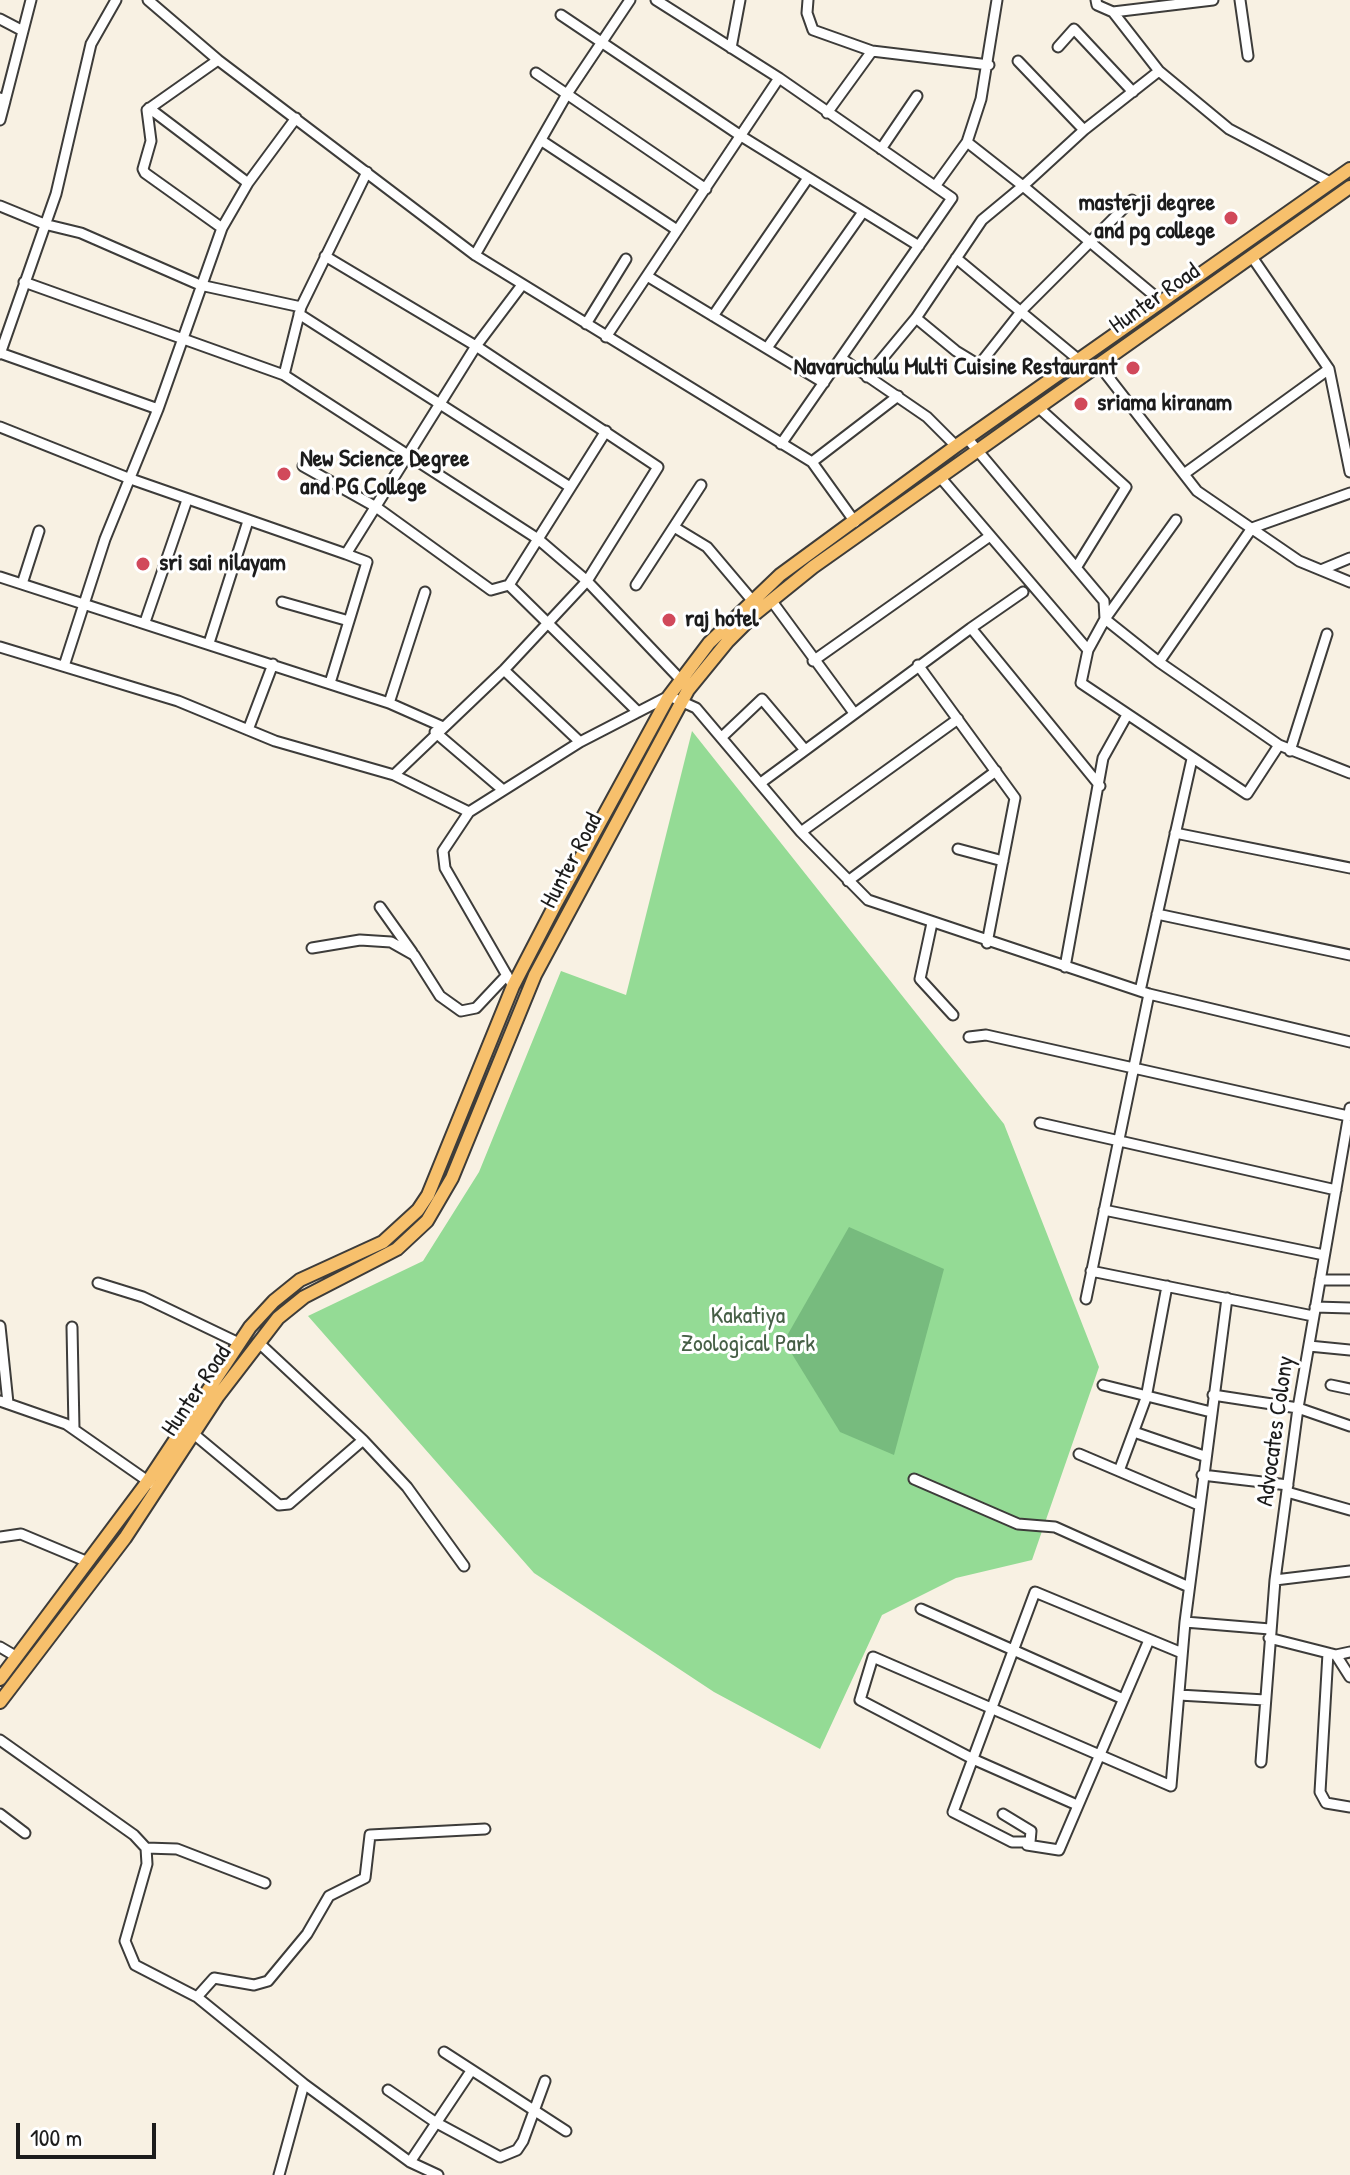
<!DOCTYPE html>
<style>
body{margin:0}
#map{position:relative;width:1350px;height:2175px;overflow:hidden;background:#f8f1e3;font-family:"Patrick Hand",sans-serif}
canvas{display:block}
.scale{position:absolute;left:16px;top:2123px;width:140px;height:36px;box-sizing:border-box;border:4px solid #1c1c1c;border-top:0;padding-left:10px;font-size:24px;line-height:28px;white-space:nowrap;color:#1c1c1c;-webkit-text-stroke:6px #fff;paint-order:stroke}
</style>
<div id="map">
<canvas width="1350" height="2175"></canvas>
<div class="scale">100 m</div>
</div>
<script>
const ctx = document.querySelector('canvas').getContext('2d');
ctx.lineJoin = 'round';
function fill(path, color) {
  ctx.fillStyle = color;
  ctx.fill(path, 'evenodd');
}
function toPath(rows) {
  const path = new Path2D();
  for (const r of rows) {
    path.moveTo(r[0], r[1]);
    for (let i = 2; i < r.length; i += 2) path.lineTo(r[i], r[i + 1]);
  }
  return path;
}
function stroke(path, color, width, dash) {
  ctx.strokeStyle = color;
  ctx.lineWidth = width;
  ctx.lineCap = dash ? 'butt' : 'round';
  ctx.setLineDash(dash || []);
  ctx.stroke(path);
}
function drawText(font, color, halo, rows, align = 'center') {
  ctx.font = font + ' "Patrick Hand",sans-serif';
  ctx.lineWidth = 6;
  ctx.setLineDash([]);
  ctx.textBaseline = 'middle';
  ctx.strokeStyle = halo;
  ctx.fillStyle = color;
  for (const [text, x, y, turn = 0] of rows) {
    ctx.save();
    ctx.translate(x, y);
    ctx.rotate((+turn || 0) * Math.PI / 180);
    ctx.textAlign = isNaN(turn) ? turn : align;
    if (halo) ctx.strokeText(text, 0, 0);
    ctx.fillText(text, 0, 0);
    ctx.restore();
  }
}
const green = toPath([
 [692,731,1004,1124,1099,1367,1032,1560,956,1578,882,1615,820,1749,714,1692,534,1573,308,1316,423,1261,479,1172,561,971,626,995]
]);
const forest = toPath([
 [849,1227,944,1269,894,1455,840,1432,784,1341]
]);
const minor = toPath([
 [148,0,218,60,475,255,812,462,855,522],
 [656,0,779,78,952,198,781,444],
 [808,0,807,13,813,30,872,51,989,65],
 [997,0,981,99,967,142,1023,186,1084,130,1159,71],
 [1096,0,1097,5,1113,12,1159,71,1229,129,1330,182],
 [1240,0,1248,56],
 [1113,12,1213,0],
 [561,15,741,136,919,246],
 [0,19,23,31],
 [1058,47,1074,29,1133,92],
 [731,48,740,0],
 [218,60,147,110,151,141,143,169,145,173,222,228],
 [1018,61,1084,130],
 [536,73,706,189],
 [0,98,5,101,31,0],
 [149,108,248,183],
 [827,113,872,51],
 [0,120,5,101],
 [542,141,677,230],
 [881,149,917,96],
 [936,185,967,142],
 [0,206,44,224,81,233,200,285,301,307],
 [475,255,567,94,630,0],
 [325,256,476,346,658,467,587,581,504,670,394,775],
 [1252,257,1329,369,1350,472],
 [956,258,1079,360],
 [647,276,824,383],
 [24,282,284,375,538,539,606,431],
 [299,314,570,487],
 [713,316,808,178],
 [916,318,956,351,979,365,1024,308,1132,200],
 [586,324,626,259],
 [606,337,779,78],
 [767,348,863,212],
 [0,353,158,409],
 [0,354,56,194,91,44,116,0],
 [841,358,927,417,956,446],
 [1099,365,1197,491,1299,561,1350,582],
 [284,375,301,307,367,172],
 [867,377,916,318,982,220,1023,186,1162,302],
 [1039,408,1126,487,1076,568],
 [0,427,128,478,346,554,476,346,522,285],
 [967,438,1104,601,1105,619,1159,662,1279,745,1350,773],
 [812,462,898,396],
 [303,466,376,507,491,590,509,585],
 [1184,474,1329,369],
 [940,477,1088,650],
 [1176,520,1105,619,1088,650,1081,683,1247,794,1279,745],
 [674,527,707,547,751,599],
 [1321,570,1350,558],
 [0,577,389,703,441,726],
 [22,584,39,531],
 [636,585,701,485],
 [771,600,854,713],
 [282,602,349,621],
 [145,622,187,500],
 [971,628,1023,592],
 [209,643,248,521],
 [0,647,178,701,275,741,394,775,469,812],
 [813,661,990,536],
 [1159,662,1252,528,1350,493],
 [918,665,1015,798,987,943],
 [64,666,105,539,158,409,222,228,248,183,296,118],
 [504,670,580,742],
 [330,683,367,562,346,554],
 [389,703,425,592],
 [638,712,509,585,538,539,587,581,680,679],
 [248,730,273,664],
 [435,732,503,790],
 [723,736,762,699,805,750],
 [1290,751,1327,634],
 [762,782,971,628,1100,786],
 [801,832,958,719],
 [1175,833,1350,868],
 [958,849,1003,861],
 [848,881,996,771],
 [380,907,412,952],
 [1157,914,1350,955],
 [932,923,920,979,953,1015],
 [312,948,360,940,391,942,414,955,440,996,461,1011,476,1008,507,975],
 [1065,967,1103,758,1127,715],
 [513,986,445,868,443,851,469,812,580,742,669,696,696,708,801,832,868,900,1149,994,1350,1042],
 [1140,991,1192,759],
 [969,1037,986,1035,1348,1116],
 [1040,1123,1336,1190],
 [1104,1210,1324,1255],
 [1091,1271,1313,1316],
 [1320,1280,1350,1280],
 [98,1283,143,1297,239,1343],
 [1086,1299,1149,994],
 [1315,1307,1350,1308],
 [0,1326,8,1403],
 [72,1327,74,1429],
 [258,1342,363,1440,407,1487,464,1566],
 [1309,1346,1350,1350],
 [1103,1385,1211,1412],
 [1331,1385,1350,1389],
 [1213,1395,1298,1408,1350,1426],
 [0,1401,66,1424,152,1484],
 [1134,1432,1204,1456],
 [195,1435,279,1505,289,1504,363,1440],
 [1079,1454,1199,1505],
 [1119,1471,1146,1398,1167,1286],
 [1202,1475,1288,1485],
 [914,1479,1018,1524,1055,1527,1189,1587],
 [1287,1492,1350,1510],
 [0,1537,21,1534,88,1562],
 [1275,1580,1350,1571],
 [921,1609,1121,1698],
 [1185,1622,1270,1629],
 [1269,1638,1336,1655,1350,1652],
 [0,1647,17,1657],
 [1328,1653,1320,1792,1326,1803,1350,1807],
 [1336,1655,1350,1677],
 [1179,1695,1265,1700],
 [0,1740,134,1835,146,1848,147,1864,125,1941,135,1965,197,1997,304,2084,410,2162,438,2175],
 [1261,1762,1275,1580,1298,1408,1350,1108],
 [1077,1805,975,1760,860,1700,873,1657,1171,1786,1185,1622,1227,1298],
 [0,1814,25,1833],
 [1003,1814,1031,1831,1030,1842,1012,1842,953,1812,1035,1592,1182,1653],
 [1027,1845,1059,1850,1149,1640],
 [146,1848,177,1849,265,1883],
 [197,1997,214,1978,254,1985,268,1981,307,1934,329,1896,365,1878,370,1835,485,1829],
 [444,2052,566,2131],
 [388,2090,435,2122,500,2157,517,2150,523,2141,545,2081],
 [410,2162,471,2071],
 [279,2175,304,2084]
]);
const major = toPath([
 [0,1679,148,1481,250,1327,274,1301,300,1280,383,1242,418,1210,428,1195,513,986,555,905,669,696,709,643,780,575,956,446,1350,169],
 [0,1702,125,1538,218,1396,278,1318,304,1297,397,1249,427,1221,452,1178,535,975,688,690,728,641,756,613,813,567,1350,187]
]);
const markers = [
 [1231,218,8,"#d1495b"],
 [1133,368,8,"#d1495b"],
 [1081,404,8,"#d1495b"],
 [284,474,8,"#d1495b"],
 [143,564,8,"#d1495b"],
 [669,620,8,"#d1495b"]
];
const poiNames = [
 ["masterji degree",1215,204,"right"],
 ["and pg college",1215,232,"right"],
 ["Navaruchulu Multi Cuisine Restaurant",1117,368,"right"],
 ["sriama kiranam",1097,404],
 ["New Science Degree",300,460],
 ["and PG College",300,488],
 ["sri sai nilayam",159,564],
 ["raj hotel",685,620]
];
const streetNames = [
 ["Hunter Road",1155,299,-35],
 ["Hunter Road",572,861,-62],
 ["Hunter Road",197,1391,-56],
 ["Advocates Colony",1276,1431,-82]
];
const parkNames = [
 ["Kakatiya",748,1317],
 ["Zoological Park",748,1345]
];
fill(green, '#94db95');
fill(forest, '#77bb7e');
stroke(minor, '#3d3c3a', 13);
stroke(major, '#3d3c3a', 16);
stroke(minor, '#fff', 9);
stroke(major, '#f7c06c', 12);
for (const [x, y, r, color] of markers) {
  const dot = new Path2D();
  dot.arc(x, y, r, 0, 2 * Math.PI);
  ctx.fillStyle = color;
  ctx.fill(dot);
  stroke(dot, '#fff', 3);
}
drawText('bold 24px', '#1c1c1c', '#fff', poiNames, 'left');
drawText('24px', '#1c1c1c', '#fff', streetNames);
drawText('24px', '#465f46', '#fff', parkNames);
</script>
